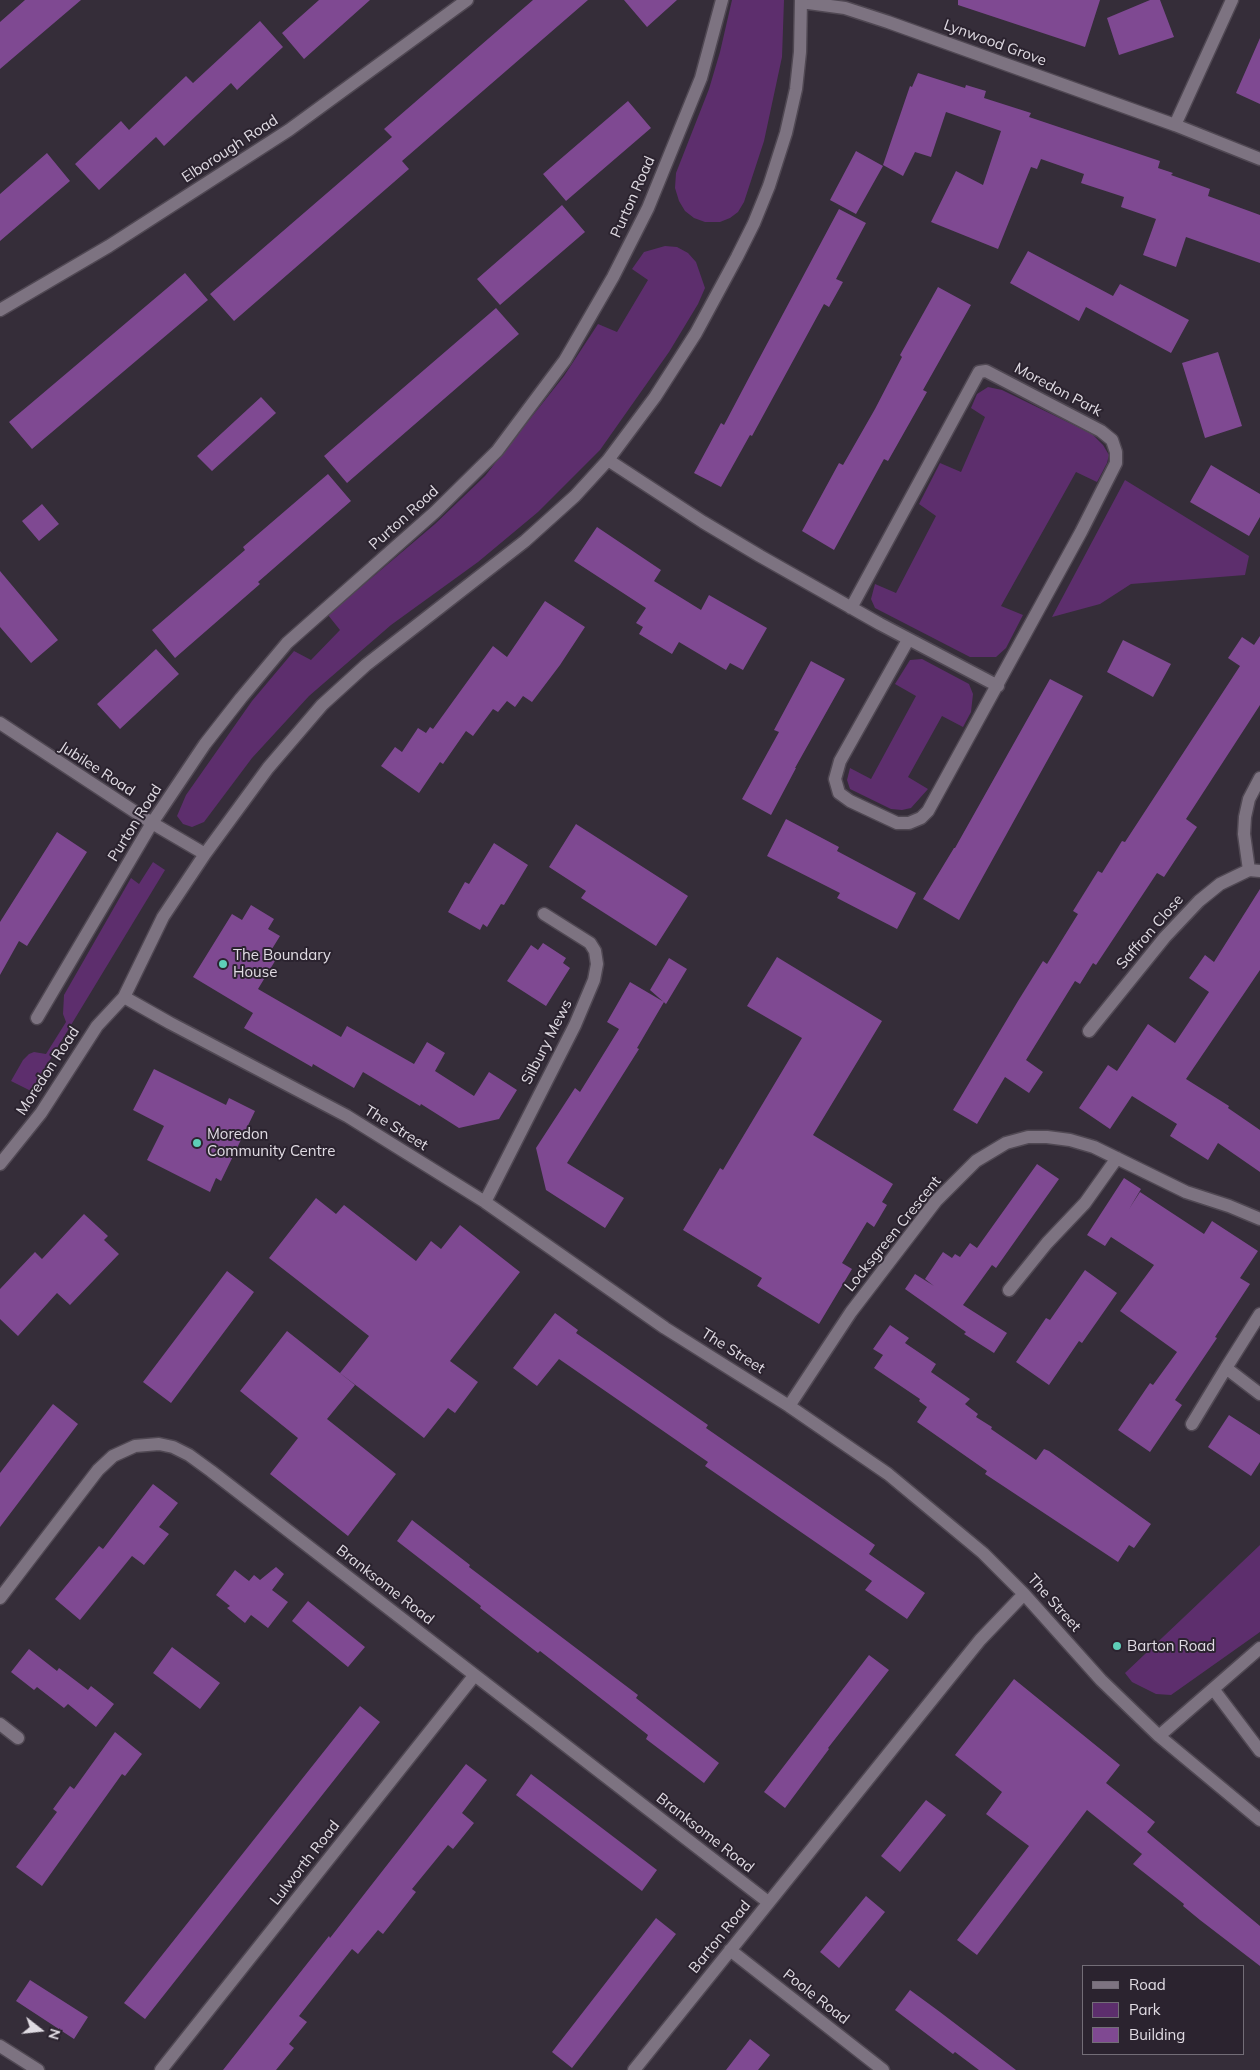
<!DOCTYPE html>
<style>
body{margin:0}
#map{position:relative;width:1260px;height:2070px;overflow:hidden;background:#352d39;font-family:Mulish,sans-serif}
canvas{display:block}
.legend{position:absolute;left:1082px;top:1965px;width:162px;height:90px;box-sizing:border-box;background:#2b232f;border:1px solid #736d77;margin:0;padding:6px 9px;list-style:none;font-size:15px;color:#e0dbe3}
.legend li{display:flex;align-items:center;gap:10px;height:25px}
.legend b{width:25px;border:1px solid #736d77}
.north{position:absolute;left:15px;top:2005px;width:50px;height:50px;-webkit-text-stroke:4px #2b232f;paint-order:stroke;rotate:106deg;font-size:14px;font-weight:700;line-height:20px;text-align:center;color:#e0dbe3}
.north::after{content:'';display:block;margin:auto;width:18px;height:22px;background:#e0dbe3;clip-path:polygon(50% 0,100% 100%,50% 72%,0 100%)}
</style>
<div id="map">
<canvas width="1260" height="2070"></canvas>
<ul class="legend">
<li><b style="height:6px;background:#7d7381"></b>Road</li>
<li><b style="height:14px;background:#5d2e6d"></b>Park</li>
<li><b style="height:14px;background:#7f4992"></b>Building</li>
</ul>
<div class="north">N</div>
</div>
<script>
const ctx = document.querySelector('canvas').getContext('2d');
ctx.lineJoin = 'round';
function fill(path, color) {
  ctx.fillStyle = color;
  ctx.fill(path, 'evenodd');
}
function toPath(rows) {
  const path = new Path2D();
  for (const r of rows) {
    path.moveTo(r[0], r[1]);
    for (let i = 2; i < r.length; i += 2) path.lineTo(r[i], r[i + 1]);
  }
  return path;
}
function stroke(path, color, width, dash) {
  ctx.strokeStyle = color;
  ctx.lineWidth = width;
  ctx.lineCap = dash ? 'butt' : 'round';
  ctx.setLineDash(dash || []);
  ctx.stroke(path);
}
function drawText(font, color, halo, rows, align = 'center') {
  ctx.font = font + ' Mulish,sans-serif';
  ctx.lineWidth = 4;
  ctx.setLineDash([]);
  ctx.textBaseline = 'middle';
  ctx.strokeStyle = halo;
  ctx.fillStyle = color;
  for (const [text, x, y, turn = 0] of rows) {
    ctx.save();
    ctx.translate(x, y);
    ctx.rotate((+turn || 0) * Math.PI / 180);
    ctx.textAlign = isNaN(turn) ? turn : align;
    if (halo) ctx.strokeText(text, 0, 0);
    ctx.fillText(text, 0, 0);
    ctx.restore();
  }
}
const green = toPath([
 [732,0,784,0,782,57,764,141,744,202,738,212,730,218,720,222,705,222,694,218,685,211,679,201,675,188,676,173,709,89,720,52],
 [665,246,677,247,688,253,696,262,705,288,698,304,669,352,600,450,538,512,478,562,391,625,309,696,252,758,204,822,192,827,183,824,177,816,186,795,252,701,294,651,311,660,340,630,328,615,435,524,485,476,564,376,598,324,617,332,648,280,632,269,644,252],
 [988,387,1002,390,1092,434,1103,445,1109,455,1107,463,1097,482,1076,472,1001,606,1023,615,1006,648,996,657,970,657,875,608,871,599,875,584,896,593,936,516,919,504,940,463,961,472,985,417,971,408,977,394],
 [1125,480,1249,556,1245,575,1131,584,1100,604,1052,617],
 [922,659,969,684,973,694,971,712,963,727,942,716,908,777,928,789,911,808,902,810,891,809,850,789,847,780,850,768,871,779,916,696,895,684,910,660],
 [153,862,165,870,31,1091,11,1081,23,1060,29,1054,34,1052,46,1054,66,1022,63,1014,64,995,131,878,139,884],
 [1260,1545,1260,1632,1171,1695,1156,1694,1132,1682,1125,1673]
]);
const building = toPath([
 [25,0,81,0,0,69,0,22],
 [319,0,370,0,304,59,282,33],
 [533,0,588,0,402,161,409,169,234,321,210,294,392,137,384,129],
 [624,0,677,0,647,27],
 [958,0,1100,0,1085,47,958,5],
 [1150,0,1160,0,1174,37,1119,55,1107,18],
 [260,21,283,47,237,90,231,83,164,146,156,137,99,190,75,164,121,121,129,130,186,76,193,83],
 [1260,38,1260,104,1236,93],
 [918,73,965,88,966,85,986,91,984,98,1031,113,1029,117,1160,161,1158,168,1173,173,1171,175,1210,189,1208,196,1260,215,1260,263,1186,237,1176,267,1143,255,1156,219,1121,207,1124,197,1081,183,1084,174,1041,159,1037,169,1031,167,998,249,931,222,956,171,983,185,1001,131,946,112,931,157,915,152,903,176,883,165,910,86,912,87],
 [628,101,651,128,566,201,543,174],
 [856,151,883,166,856,214,830,200],
 [47,153,70,181,0,241,0,194],
 [562,205,585,232,500,305,477,279],
 [839,209,866,223,836,279,843,282,829,307,824,304,752,436,750,435,721,487,694,473,721,423,724,425,752,372],
 [1028,251,1113,296,1120,284,1189,320,1171,353,1086,307,1079,321,1010,283],
 [185,273,208,300,32,449,9,422],
 [938,287,971,305,923,390,927,392,888,461,884,459,834,550,802,531,839,463,843,465,875,409,902,357,900,355],
 [496,308,519,334,347,483,324,456],
 [1218,352,1242,426,1205,438,1182,363],
 [261,397,276,413,212,471,197,456],
 [1211,465,1260,494,1260,517,1249,536,1190,502],
 [328,474,351,501,258,582,260,584,175,658,152,630,245,550,243,547],
 [42,504,59,524,39,541,22,521],
 [597,527,661,570,654,581,701,610,709,595,767,628,743,670,730,663,726,670,679,642,672,654,639,634,643,627,636,623,646,608,574,561],
 [0,571,58,640,31,663,0,627],
 [545,601,585,627,560,665,532,702,523,696,515,707,507,701,498,712,493,709,473,736,466,731,443,764,440,762,419,793,381,766,395,747,402,752,418,728,426,733,430,727,433,729,493,646,507,657],
 [1260,636,1260,705,1186,819,1197,827,1164,877,1157,873,1096,965,1093,963,1080,984,1075,981,1026,1060,1043,1072,1029,1093,1005,1077,977,1124,953,1110,1018,1001,1043,961,1047,964,1078,914,1073,911,1098,871,1102,873,1122,841,1125,842,1240,666,1228,658,1242,637,1254,645],
 [1123,640,1171,664,1153,697,1107,672],
 [156,649,179,674,120,729,97,704],
 [811,661,845,679,795,768,796,768,771,815,742,799,779,732,774,730],
 [1050,679,1083,696,959,920,923,899,954,848,955,848],
 [786,819,839,847,837,851,916,893,897,929,837,898,840,893,767,856],
 [576,824,688,896,656,946,581,898,586,891,549,867],
 [57,832,87,852,27,946,19,941,0,975,0,922],
 [494,843,528,865,504,905,501,904,487,927,483,924,480,930,448,912,465,882,469,884],
 [1260,889,1260,970,1186,1079,1229,1106,1228,1108,1260,1130,1260,1172,1218,1143,1208,1160,1170,1136,1177,1124,1132,1096,1110,1129,1079,1108,1108,1065,1117,1071,1148,1024,1175,1043,1209,992,1189,978,1205,955,1214,962],
 [251,905,274,919,268,929,280,936,267,957,275,961,258,989,341,1037,347,1026,414,1064,427,1042,445,1053,435,1071,474,1096,489,1072,517,1090,499,1119,459,1128,421,1104,420,1106,363,1072,354,1088,313,1064,312,1067,244,1028,253,1013,193,977,232,914,242,920],
 [543,943,566,958,563,963,570,968,546,1006,507,981,531,945,538,950],
 [777,957,882,1021,813,1135,893,1184,882,1202,887,1205,874,1227,867,1222,842,1263,852,1269,819,1324,757,1286,762,1278,683,1230,720,1168,723,1170,802,1038,747,1006],
 [669,958,687,969,666,1004,650,990],
 [630,982,664,1002,637,1048,639,1049,567,1163,624,1198,605,1228,546,1190,536,1148,575,1088,580,1092,619,1029,607,1022],
 [154,1069,226,1105,229,1098,255,1111,221,1181,216,1178,210,1192,147,1160,164,1126,133,1110],
 [1037,1164,1059,1179,996,1268,992,1265,963,1305,1007,1333,994,1353,964,1334,966,1332,905,1289,915,1274,934,1286,925,1279,943,1252,952,1258,955,1254,960,1257,970,1243,977,1248],
 [1124,1178,1141,1189,1129,1209,1140,1192,1204,1234,1212,1221,1258,1251,1240,1278,1250,1284,1215,1337,1217,1338,1175,1400,1182,1405,1150,1452,1118,1430,1150,1383,1153,1385,1177,1352,1120,1311,1154,1265,1111,1237,1105,1246,1087,1235],
 [316,1198,336,1214,344,1205,416,1261,431,1241,441,1249,460,1225,520,1272,450,1361,478,1382,455,1413,448,1408,424,1438,340,1373,369,1336,269,1258],
 [84,1214,108,1236,104,1240,119,1254,70,1305,57,1293,18,1336,0,1319,0,1289,35,1252,42,1259],
 [1085,1270,1117,1293,1082,1343,1079,1341,1049,1385,1016,1362,1046,1318,1050,1320],
 [227,1271,254,1292,171,1403,143,1382],
 [555,1313,578,1330,576,1333,708,1425,706,1428,875,1545,869,1554,925,1593,907,1619,865,1590,872,1581,705,1466,708,1462,559,1359,537,1386,513,1368],
 [890,1325,909,1338,905,1343,936,1364,931,1372,970,1399,965,1404,978,1414,976,1417,992,1427,991,1429,1036,1460,1044,1449,1049,1451,1151,1524,1134,1548,1129,1545,1118,1562,985,1474,987,1471,917,1422,927,1407,919,1401,920,1399,874,1368,883,1355,873,1349],
 [287,1331,355,1385,327,1419,396,1474,348,1536,270,1474,298,1438,240,1391],
 [53,1404,78,1424,0,1527,0,1473],
 [1229,1415,1260,1435,1260,1462,1251,1476,1208,1447],
 [153,1484,178,1503,159,1527,169,1534,144,1565,132,1556,80,1620,55,1599,99,1546,103,1549],
 [412,1520,470,1565,469,1567,638,1695,636,1698,719,1763,704,1783,646,1739,648,1735,540,1651,538,1653,480,1608,481,1606,397,1541],
 [276,1567,284,1574,272,1590,288,1602,268,1628,251,1615,245,1623,227,1608,230,1606,216,1595,235,1570,249,1581,254,1575,260,1580],
 [308,1601,365,1647,348,1667,292,1621],
 [172,1647,220,1683,200,1709,153,1673],
 [29,1649,57,1671,59,1668,88,1690,91,1686,114,1704,96,1727,68,1704,64,1708,37,1687,34,1690,11,1672],
 [869,1655,889,1670,828,1748,829,1749,785,1808,764,1792],
 [1014,1679,1120,1765,1106,1783,1155,1822,1147,1832,1260,1926,1260,1966,1200,1920,1183,1906,1184,1904,1133,1864,1142,1854,1087,1810,977,1955,957,1940,1029,1846,986,1814,1002,1792,955,1755],
 [360,1706,380,1722,145,2019,124,2003],
 [115,1732,142,1754,125,1776,122,1774,42,1886,16,1867,57,1812,53,1809,70,1786,74,1789],
 [466,1764,487,1780,462,1813,474,1823,453,1849,448,1845,412,1889,416,1892,383,1934,378,1930,358,1954,352,1949,299,2016,307,2022,289,2044,294,2048,276,2070,223,2070,329,1936,330,1938],
 [531,1774,657,1870,642,1891,516,1795],
 [926,1800,946,1815,900,1872,881,1856],
 [866,1896,885,1912,839,1968,820,1952],
 [656,1918,676,1934,572,2068,552,2052],
 [30,1980,88,2017,74,2039,16,2001],
 [910,1990,940,2012,1016,2070,979,2070,955,2052,953,2054,895,2010],
 [750,2039,770,2055,758,2070,726,2070]
]);
const minor = toPath([
 [801,2,845,8,888,22,1175,125,1260,159],
 [1175,125,1232,0],
 [0,310,109,246,289,130,467,0],
 [608,460,703,522,760,556,880,624,998,686],
 [851,608,979,372,986,371,1101,431,1112,440,1116,452,1116,463,1081,532,928,811,921,818,909,823,897,823,850,801,839,793,835,779,840,761,908,640],
 [0,723,152,823,205,854],
 [1249,870,1244,834,1245,817,1249,799,1260,778],
 [124,997,170,1023,347,1116,485,1202,665,1328,789,1406,888,1474,983,1553,1024,1594,1101,1680,1159,1736,1260,1820],
 [37,1018,152,823,205,744,241,698,287,643,435,512,497,451,565,360,613,277,648,208,701,78,722,0],
 [1089,1031,1165,937,1199,901,1220,884,1249,870,1260,871],
 [0,1164,41,1113,97,1026,124,997,163,917,205,854,268,768,322,705,366,665,525,541,575,496,608,460,655,397,696,333,737,257,754,223,769,186,786,133,796,89,800,52,801,0],
 [485,1202,575,1025,594,980,597,964,595,951,590,943,544,914],
 [1009,1290,1047,1243,1085,1203,1117,1158],
 [1260,1314,1226,1368,1260,1394],
 [789,1406,851,1312,936,1201,976,1161,1006,1143,1028,1137,1047,1137,1070,1140,1094,1147,1186,1192,1229,1206,1260,1219],
 [1192,1424,1226,1368],
 [0,1598,98,1470,113,1456,135,1446,159,1444,173,1447,189,1455,211,1471,768,1902],
 [1214,1690,1260,1751],
 [0,1724,18,1738],
 [1159,1736,1260,1648],
 [730,1950,883,2070],
 [0,2046,38,2070],
 [161,2070,474,1676],
 [634,2070,980,1640,1024,1594]
]);
const markers = [
 [223,964,5,"#5eceb8"],
 [197,1143,5,"#5eceb8"],
 [1117,1646,5,"#5eceb8"]
];
const streetNames = [
 ["Lynwood Grove",995,43,20],
 ["Elborough Road",230,149,-33],
 ["Purton Road",633,197,-66],
 ["Moredon Park",1058,390,28],
 ["Purton Road",404,518,-42],
 ["Jubilee Road",97,769,33],
 ["Purton Road",135,823,-58],
 ["Saffron Close",1150,932,-49],
 ["Silbury Mews",547,1042,-63],
 ["Moredon Road",48,1071,-57],
 ["The Street",396,1128,32],
 ["Locksgreen Crescent",893,1234,-51],
 ["The Street",733,1351,32],
 ["Branksome Road",385,1585,38],
 ["The Street",1054,1603,48],
 ["Branksome Road",705,1833,38],
 ["Lulworth Road",305,1863,-52],
 ["Barton Road",720,1937,-51],
 ["Poole Road",816,1997,38]
];
const poiNames = [
 ["The Boundary",233,955],
 ["House",233,972],
 ["Moredon",207,1134],
 ["Community Centre",207,1151],
 ["Barton Road",1127,1646]
];
fill(green, '#5d2e6d');
fill(building, '#7f4992');
stroke(minor, '#504853', 15);
stroke(minor, '#7d7381', 12);
for (const [x, y, r, color] of markers) {
  const dot = new Path2D();
  dot.arc(x, y, r, 0, 2 * Math.PI);
  ctx.fillStyle = color;
  ctx.fill(dot);
  stroke(dot, '#2b232f', 2);
}
drawText('15px', '#e0dbe3', '#2b232f', streetNames);
drawText('15px', '#e0dbe3', '#2b232f', poiNames, 'left');
</script>
